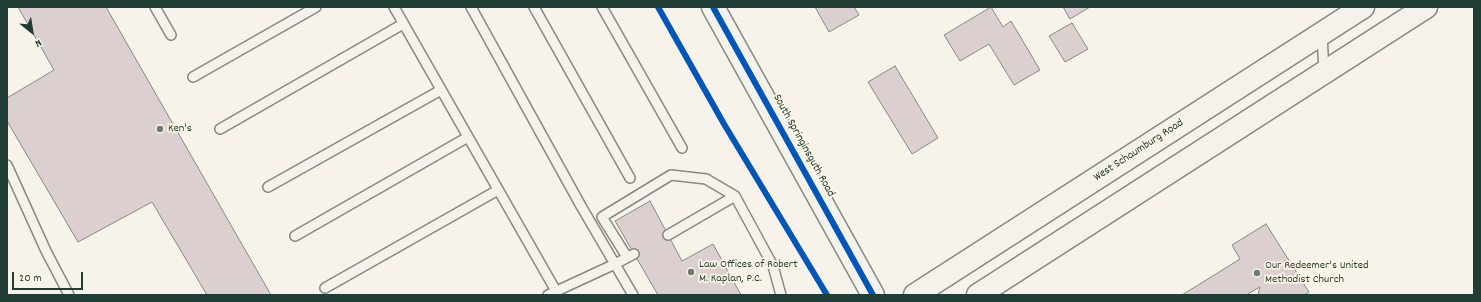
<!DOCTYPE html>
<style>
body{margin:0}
#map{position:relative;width:1481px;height:302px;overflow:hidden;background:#f7f3ea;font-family:Dekko,sans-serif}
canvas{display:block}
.frame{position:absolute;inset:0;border:8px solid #1f3d34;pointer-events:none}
.north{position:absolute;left:12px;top:12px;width:40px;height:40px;-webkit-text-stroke:3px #fcf5e5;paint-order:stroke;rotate:150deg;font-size:11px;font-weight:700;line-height:16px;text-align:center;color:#1f3d34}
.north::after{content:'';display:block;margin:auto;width:14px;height:18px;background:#1f3d34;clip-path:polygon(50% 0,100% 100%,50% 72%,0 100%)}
.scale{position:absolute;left:12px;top:272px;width:71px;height:18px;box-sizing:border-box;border:2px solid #1f3d34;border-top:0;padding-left:5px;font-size:12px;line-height:14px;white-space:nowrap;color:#1f3d34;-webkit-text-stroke:3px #fcf5e5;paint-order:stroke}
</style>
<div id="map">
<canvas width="1481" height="302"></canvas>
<div class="frame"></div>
<div class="north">N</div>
<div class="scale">20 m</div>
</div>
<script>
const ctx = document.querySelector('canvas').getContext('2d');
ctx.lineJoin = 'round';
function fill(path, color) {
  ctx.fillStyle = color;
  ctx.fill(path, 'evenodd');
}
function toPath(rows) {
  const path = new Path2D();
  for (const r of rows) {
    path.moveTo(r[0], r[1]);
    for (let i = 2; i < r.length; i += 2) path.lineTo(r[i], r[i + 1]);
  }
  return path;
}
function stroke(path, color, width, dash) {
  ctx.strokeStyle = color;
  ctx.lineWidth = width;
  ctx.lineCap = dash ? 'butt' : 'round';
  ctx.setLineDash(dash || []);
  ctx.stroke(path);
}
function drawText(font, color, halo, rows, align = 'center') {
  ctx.font = font + ' Dekko,sans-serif';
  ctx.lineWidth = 3.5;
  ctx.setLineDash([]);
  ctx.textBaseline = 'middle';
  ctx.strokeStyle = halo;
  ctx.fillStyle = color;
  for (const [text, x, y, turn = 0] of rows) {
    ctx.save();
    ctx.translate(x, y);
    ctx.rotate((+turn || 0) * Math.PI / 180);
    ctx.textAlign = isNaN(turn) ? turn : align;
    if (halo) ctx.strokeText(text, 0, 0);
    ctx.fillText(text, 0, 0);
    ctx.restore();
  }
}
const building = toPath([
 [18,7,106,7,271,295,207,295,152,202,78,242,7,121,7,98,54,70,18,7],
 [815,7,854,7,859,15,829,32,815,7],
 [991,7,1003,27,1011,21,1040,70,1014,85,989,44,960,61,944,35,991,7],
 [1063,7,1090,7,1070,19,1063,7],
 [1072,23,1088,49,1065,62,1049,36,1072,23],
 [895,66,938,138,912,154,868,82,895,66],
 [650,201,682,261,713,244,741,295,658,295,615,221,650,201],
 [1266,224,1309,292,1304,295,1258,295,1260,287,1246,295,1182,295,1240,259,1232,245,1266,224]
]);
const service = toPath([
 [155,7,171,35],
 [394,7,556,291],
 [471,7,581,206,633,295],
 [534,7,630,178],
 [602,7,682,148],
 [1322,35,1324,72],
 [193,77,316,7],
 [220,129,403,24],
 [7,165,46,251,69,295],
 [268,187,441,90],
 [668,235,735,196,773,266,781,295],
 [295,236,468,137],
 [627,257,602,217,671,175,706,179,735,196],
 [325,288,498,190],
 [548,295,615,264,634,254]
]);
const tertiary = toPath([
 [713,7,873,295]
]);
const secondary = toPath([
 [915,295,1363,7],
 [978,295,1426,7]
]);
const cycleway = toPath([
 [658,7,724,124,827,295],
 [713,7,873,295]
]);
const markers = [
 [160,129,4,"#6b7d74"],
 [691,272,4,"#6b7d74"],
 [1257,273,4,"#6b7d74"]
];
const poiNames = [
 ["Ken's",168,129],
 ["Law Offices of Robert",699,265],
 ["M. Kaplan, P.C.",699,279],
 ["Our Redeemer's United",1265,266],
 ["Methodist Church",1265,280]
];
const streetNames = [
 ["South Springinsguth Road",803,146,61],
 ["West Schaumburg Road",1139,151,-33]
];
fill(building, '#dccfcf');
stroke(building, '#868984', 1);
stroke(service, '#868984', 12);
stroke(tertiary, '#868984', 25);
stroke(secondary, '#868984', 25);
stroke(service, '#f5f2ec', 9);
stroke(tertiary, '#f5f2ec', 22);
stroke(secondary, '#f5f2ec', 22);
stroke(cycleway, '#0057b8', 6);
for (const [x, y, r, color] of markers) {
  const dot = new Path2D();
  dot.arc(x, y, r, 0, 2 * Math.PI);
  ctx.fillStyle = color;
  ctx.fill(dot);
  stroke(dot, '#fcf5e5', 1.5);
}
drawText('12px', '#1f3d34', '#fcf5e5', poiNames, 'left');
drawText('12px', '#1f3d34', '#fcf5e5', streetNames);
</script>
